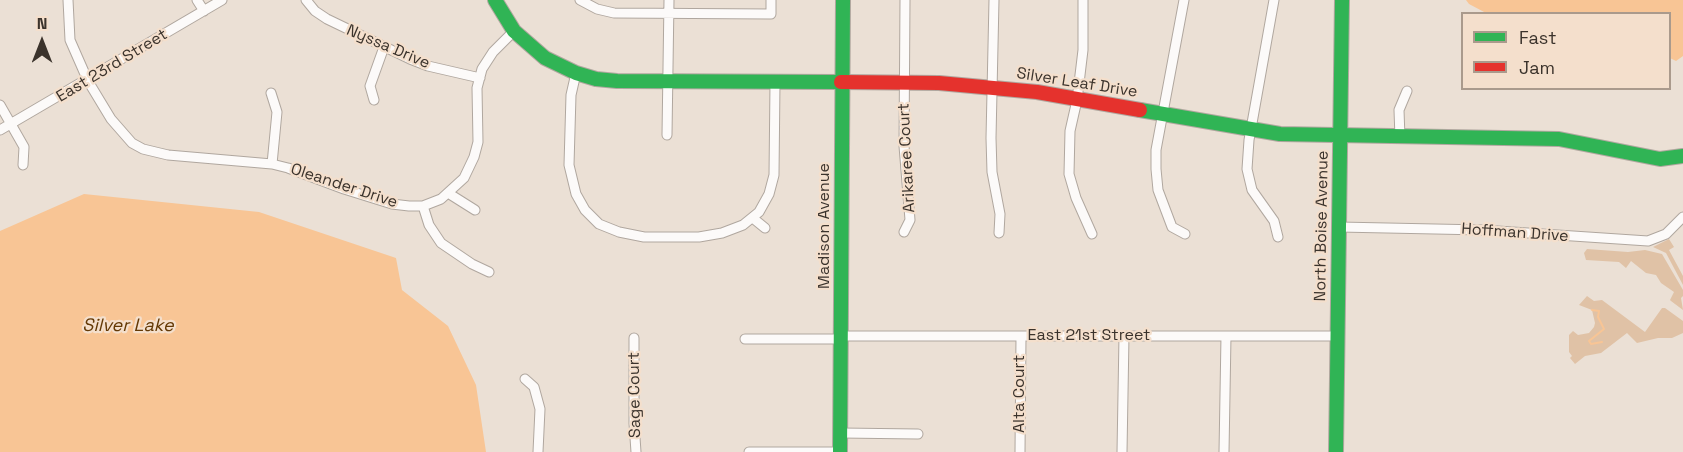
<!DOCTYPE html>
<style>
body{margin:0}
#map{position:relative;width:1683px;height:452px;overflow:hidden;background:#ebe0d5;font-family:"Space Grotesk",sans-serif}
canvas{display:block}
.legend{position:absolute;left:1461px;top:12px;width:210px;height:78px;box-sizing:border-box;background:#f4dfcc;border:2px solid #aa9a8c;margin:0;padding:8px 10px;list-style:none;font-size:18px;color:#3b332c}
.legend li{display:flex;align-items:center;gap:12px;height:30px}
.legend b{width:30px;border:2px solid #aa9a8c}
.north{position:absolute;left:12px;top:12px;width:60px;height:60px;-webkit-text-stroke:4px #f4dfcc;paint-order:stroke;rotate:0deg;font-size:16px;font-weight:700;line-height:24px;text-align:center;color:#3b332c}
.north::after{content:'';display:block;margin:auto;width:21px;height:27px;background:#3b332c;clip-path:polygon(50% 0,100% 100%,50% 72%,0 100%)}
</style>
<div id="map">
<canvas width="1683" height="452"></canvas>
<ul class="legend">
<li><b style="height:8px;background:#30b455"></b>Fast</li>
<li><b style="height:8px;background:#e5322d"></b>Jam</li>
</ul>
<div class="north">N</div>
</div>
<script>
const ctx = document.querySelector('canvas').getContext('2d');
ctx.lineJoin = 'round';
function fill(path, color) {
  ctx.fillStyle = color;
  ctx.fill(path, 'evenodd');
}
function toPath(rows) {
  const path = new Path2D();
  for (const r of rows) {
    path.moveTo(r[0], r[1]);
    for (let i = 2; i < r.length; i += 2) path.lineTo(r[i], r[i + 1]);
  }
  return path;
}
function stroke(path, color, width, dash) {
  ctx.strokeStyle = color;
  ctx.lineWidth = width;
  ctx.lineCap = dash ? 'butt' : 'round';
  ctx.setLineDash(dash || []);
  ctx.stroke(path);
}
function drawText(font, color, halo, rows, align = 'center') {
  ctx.font = font + ' "Space Grotesk",sans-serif';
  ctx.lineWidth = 4.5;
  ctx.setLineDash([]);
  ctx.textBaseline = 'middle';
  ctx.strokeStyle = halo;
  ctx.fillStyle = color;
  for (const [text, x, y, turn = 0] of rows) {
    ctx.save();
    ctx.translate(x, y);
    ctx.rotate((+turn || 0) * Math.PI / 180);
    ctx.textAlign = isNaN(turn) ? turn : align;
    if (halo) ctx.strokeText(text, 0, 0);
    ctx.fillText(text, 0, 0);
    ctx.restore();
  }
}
const green = toPath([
 [1669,239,1674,247,1669,250,1683,276,1683,285,1666,253,1653,247],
 [1587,249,1628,252,1645,250,1662,254,1683,290,1683,296,1681,298,1683,310,1671,301,1670,300,1674,292,1661,283,1656,275,1646,273,1631,261,1626,268,1619,262,1586,260,1584,253],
 [1587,296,1594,301,1602,300,1645,332,1662,308,1665,308,1683,321,1683,333,1672,338,1658,338,1637,343,1627,333,1601,353,1585,356,1575,364,1570,358,1572,356,1569,352,1569,335,1573,331,1578,335,1589,333,1594,327,1595,323,1592,310,1579,305]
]);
const water = toPath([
 [1466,0,1683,0,1683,56,1676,61,1670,58,1670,14,1486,13,1469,4],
 [84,194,259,212,396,258,402,290,448,326,476,385,486,452,0,452,0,231]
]);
const stream = toPath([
 [1592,310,1599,311,1598,317,1604,329,1589,341,1591,344,1602,342]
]);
const street = toPath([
 [68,0,70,40,88,81,111,119,132,143,143,149,168,155,272,164,288,168,344,189,392,204,409,206,423,206,441,199,464,178,474,157,478,142,477,88,482,69,493,52,514,31],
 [197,0,204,11],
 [306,0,315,11,327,19,410,59,428,66,480,78],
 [580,0,597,9,614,13,771,14,771,0],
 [994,0,991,138,992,172,1000,214,999,233],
 [1083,0,1083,50,1077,100,1070,131,1069,174,1076,198,1092,234],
 [1184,0,1156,150,1156,169,1158,190,1172,227,1185,234],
 [1274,0,1249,140,1247,169,1252,190,1274,221,1278,237],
 [576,73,571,95,569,165,576,194,585,210,599,224,619,232,644,237,699,237,722,233,743,225,759,212,769,194,774,175,775,83],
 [271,93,277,112,272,164],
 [374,100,370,86,384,47],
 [0,105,24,147,23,165],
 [0,130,222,0],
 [667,135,669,0],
 [1400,138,1399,110,1407,91],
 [448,193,475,210],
 [423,206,429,225,441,243,472,264,489,272],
 [754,219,765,228],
 [1339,227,1483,230,1648,241,1666,234,1683,217],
 [904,232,910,220,904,146,905,0],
 [841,336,1337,336],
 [634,338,634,423,636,452],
 [745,339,841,339],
 [525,379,534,387,540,409,538,452],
 [841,433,918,434],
 [749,452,840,452],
 [1020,452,1021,336],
 [1122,452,1124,336],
 [1224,452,1226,336]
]);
const fast = toPath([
 [495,0,514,31,545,58,576,73,596,79,617,81,841,82],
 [1140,110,1280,134,1559,139,1660,159,1683,156],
 [840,452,843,0],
 [1336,452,1342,0]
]);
const jam = toPath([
 [841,82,939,83,1037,92,1140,110]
]);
const streetNames = [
 ["Nyssa Drive",388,47,23],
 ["East 23rd Street",112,66,-31],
 ["Silver Leaf Drive",1077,83,9],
 ["Arikaree Court",907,158,-93],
 ["Oleander Drive",344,186,18],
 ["Madison Avenue",825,226,-90],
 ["North Boise Avenue",1322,226,-89],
 ["Hoffman Drive",1515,233,4],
 ["East 21st Street",1089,336],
 ["Alta Court",1020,394,-90],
 ["Sage Court",635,395,-91]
];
const waterNames = [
 ["Silver Lake",128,326]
];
fill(green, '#e0c2a6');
fill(water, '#f8c595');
stroke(stream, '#f8c595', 2);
stroke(street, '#b0a79f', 11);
stroke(fast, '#b0a79f', 16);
stroke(jam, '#b0a79f', 16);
stroke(street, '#fcfaf9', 9);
stroke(fast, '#30b455', 14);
stroke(jam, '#e5322d', 14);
drawText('16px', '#3b332c', '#f4dfcc', streetNames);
drawText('italic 18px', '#643905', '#f4dfcc', waterNames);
</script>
